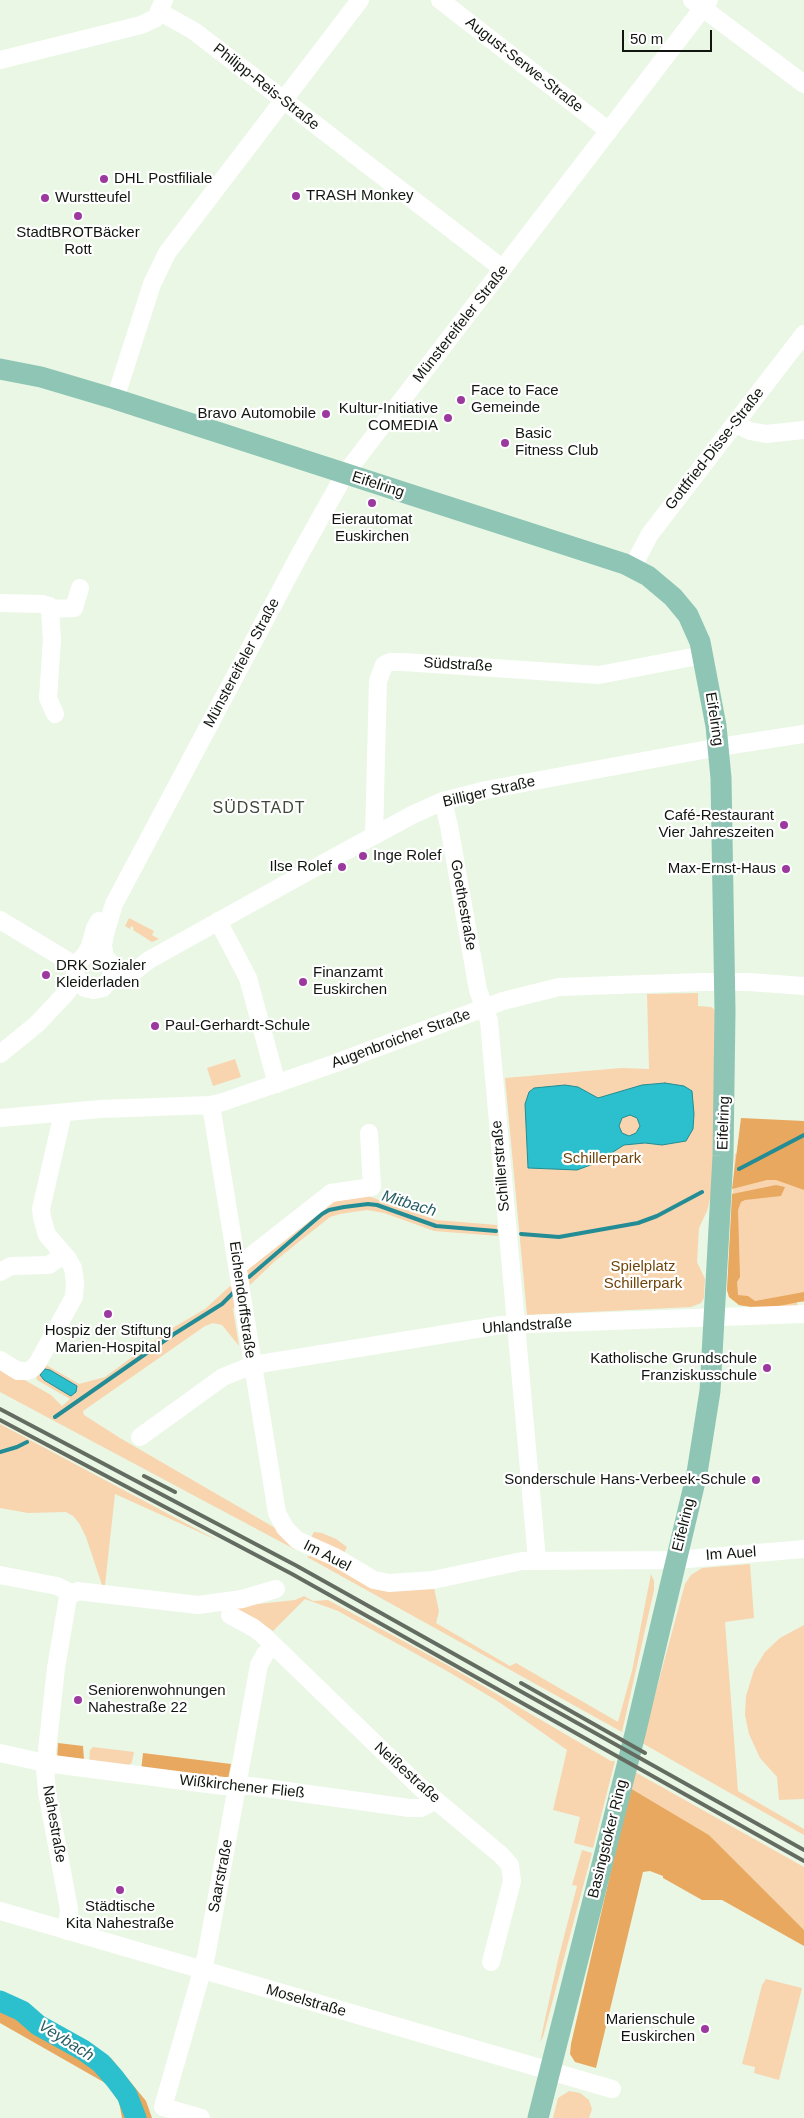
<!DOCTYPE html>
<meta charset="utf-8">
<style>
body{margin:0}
#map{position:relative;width:804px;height:2118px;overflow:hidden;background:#eaf7e5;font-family:Helvetica,sans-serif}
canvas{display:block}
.scale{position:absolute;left:622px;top:30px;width:90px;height:22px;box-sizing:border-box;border:2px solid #121610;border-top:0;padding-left:6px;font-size:15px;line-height:18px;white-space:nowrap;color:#121610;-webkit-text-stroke:4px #fff;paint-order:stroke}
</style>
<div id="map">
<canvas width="804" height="2118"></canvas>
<div class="scale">50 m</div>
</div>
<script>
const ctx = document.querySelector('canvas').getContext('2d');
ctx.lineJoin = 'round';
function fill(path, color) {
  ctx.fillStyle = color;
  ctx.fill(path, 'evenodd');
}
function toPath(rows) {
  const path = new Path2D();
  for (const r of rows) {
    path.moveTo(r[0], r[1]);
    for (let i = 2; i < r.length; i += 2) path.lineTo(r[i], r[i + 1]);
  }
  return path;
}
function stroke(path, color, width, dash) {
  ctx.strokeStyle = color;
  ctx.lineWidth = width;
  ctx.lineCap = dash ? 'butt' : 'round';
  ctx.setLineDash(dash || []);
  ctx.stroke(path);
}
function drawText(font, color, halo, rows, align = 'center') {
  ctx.font = font + ' Helvetica,sans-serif';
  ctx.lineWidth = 4.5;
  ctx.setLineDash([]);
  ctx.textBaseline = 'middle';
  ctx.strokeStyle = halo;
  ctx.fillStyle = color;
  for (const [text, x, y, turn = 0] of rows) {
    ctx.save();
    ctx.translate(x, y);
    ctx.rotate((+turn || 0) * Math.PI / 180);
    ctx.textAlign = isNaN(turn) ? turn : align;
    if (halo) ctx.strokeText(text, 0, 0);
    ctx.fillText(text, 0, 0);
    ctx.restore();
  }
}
const green = toPath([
 [129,918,154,931,152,935,159,939,152,942,133,930,134,928,131,926,130,929,125,926],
 [698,993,698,1006,711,1007,715,1010,715,1180,707,1211,699,1228,697,1262,705,1279,704,1298,701,1303,691,1307,527,1315,505,1078,621,1068,649,1069,647,994],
 [235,1059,241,1077,213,1086,207,1068],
 [804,1127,804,1302,797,1302,798,1307,764,1309,739,1305,729,1297,727,1290,735,1154],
 [368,1196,436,1220,497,1225,498,1236,434,1231,384,1213,367,1210,340,1214,330,1217,275,1261,250,1285,247,1270,331,1202],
 [236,1284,239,1300,233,1309,239,1346,222,1325,213,1323,205,1326,83,1411,84,1415,120,1438,277,1529,296,1550,0,1392,0,1366,51,1395,62,1406,70,1399,37,1380,36,1375,43,1363,79,1384,105,1377,169,1330,205,1309,229,1287],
 [0,1424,219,1541,115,1494,105,1585,102,1585,86,1537,79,1523,73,1516,66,1512,28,1513,0,1508],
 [314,1532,322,1533,336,1539,347,1547,344,1553,310,1539],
 [311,1555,434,1588,439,1611,436,1623,510,1666,516,1663,618,1722,632,1671,651,1574,654,1581,654,1590,622,1732,307,1557],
 [750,1564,754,1618,725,1622,738,1791,804,1829,804,1835,642,1743,685,1584,691,1575,702,1568],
 [304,1596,313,1601,328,1600,449,1666,611,1761,615,1761,593,1848,574,1843,580,1817,553,1810,567,1750,499,1702,447,1671,338,1611,305,1599,273,1631,230,1607,295,1600],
 [804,1625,804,1799,779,1800,777,1777,760,1758,749,1734,745,1715,746,1696,754,1670,765,1652,780,1638],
 [93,1747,134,1752,132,1762,127,1768,89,1763,90,1750],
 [635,1772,804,1867,804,1930,709,1835,630,1788],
 [582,1850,592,1853,543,2037,540,2042,558,1960,577,1886,572,1885],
 [766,1979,802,1988,779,2080,754,2073,755,2067,742,2064,762,1985],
 [569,2091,580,2093,589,2100,592,2109,589,2118,553,2118,558,2098]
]);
const forest = toPath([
 [741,1118,804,1121,804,1190,776,1180,767,1180,732,1189],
 [776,1185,785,1187,781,1196,745,1200,741,1202,738,1210,740,1277,737,1282,738,1295,748,1296,755,1301,804,1292,804,1301,764,1309,739,1305,729,1297,727,1290,732,1194],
 [58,1743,83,1746,84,1760,57,1761],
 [143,1753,231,1764,228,1779,141,1771],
 [630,1788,709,1835,804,1930,804,1946,722,1900,702,1900,663,1878,663,1876,650,1871,643,1872,596,2068,575,2062,570,2054,571,2044],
 [0,1992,22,2003,111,2058,146,2101,152,2118,122,2118,119,2102,107,2084,0,2023]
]);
const water = toPath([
 [665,1083,684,1086,692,1091,694,1114,693,1129,686,1141,662,1145,645,1143,624,1145,596,1163,577,1170,528,1168,525,1104,529,1092,534,1088,565,1085,578,1087,598,1098,642,1085,665,1083],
 [630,1115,637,1118,640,1126,636,1133,629,1136,622,1133,619,1126,622,1118,630,1115],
 [45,1369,50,1370,77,1386,76,1392,71,1396,69,1395,44,1380,40,1375,45,1369]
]);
const stream = toPath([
 [739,1169,804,1135],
 [521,1234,559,1237,638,1223,657,1216,702,1192],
 [249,1277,322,1214,329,1210,344,1207,368,1204,377,1205,436,1226,496,1231],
 [55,1417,174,1334,222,1304,235,1291],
 [0,1452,17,1447,27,1442]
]);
const river = toPath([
 [0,2001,22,2011,38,2025,83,2050,101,2063,115,2079,127,2095,136,2118]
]);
const minor = toPath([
 [440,0,609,131],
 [692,0,804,84],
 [160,12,194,31,503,269],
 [0,60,141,25,156,18,164,0],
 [115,399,152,284,167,253,360,0],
 [736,424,750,431,766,434,804,430],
 [632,568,650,534,804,334],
 [0,603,42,604,49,606,50,609,52,640,48,698,55,714],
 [50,609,74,608,80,588],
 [443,801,449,826,478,990,489,1021,537,1560],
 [374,836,378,681,384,665,390,662,403,662,599,675,703,655],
 [0,920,76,966],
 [218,921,248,978,277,1084],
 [85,955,98,954,110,962,112,976,103,988,94,990,85,988,79,983,75,973,78,963,85,955,90,946,95,928,99,921],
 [105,957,103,945,105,934,114,904,300,554,345,474,709,0],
 [109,982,130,975,149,960,289,882,412,815,443,801,486,790,719,747,804,734],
 [0,1054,37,1024,68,991,76,976],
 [211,1105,277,1513,285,1528,297,1540,335,1557,374,1580,389,1583,433,1580,522,1561,676,1560,804,1549],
 [0,1118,101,1109,211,1105,223,1102,333,1064,503,1001,559,987,701,982,749,982,804,986],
 [238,1266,331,1193,372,1187,369,1133],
 [0,1272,11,1266,49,1265,64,1254],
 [0,1360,18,1371,27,1371,32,1369,37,1364,74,1297,75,1282,73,1268,68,1259,47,1235,42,1217,41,1209,63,1113],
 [140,1437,223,1377,253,1365,501,1325,804,1314],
 [0,1575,57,1586,71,1593],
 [230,1615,254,1628,263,1635,421,1788,501,1855,510,1865,512,1881,491,1962],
 [0,1753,45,1763,223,1786,251,1786,409,1808,421,1808,436,1800],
 [0,1911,612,2089],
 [67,1931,69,1909,47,1792,45,1769,56,1668,68,1597,77,1591,198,1605,242,1599,276,1589],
 [201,2118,163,2107,206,1957,259,1665,265,1654,273,1646]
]);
const major = toPath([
 [0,369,41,377,115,399,625,564,648,576,673,597,688,615,700,642,716,726,721,778,725,1011,723,1156,710,1391,697,1473,635,1734,538,2118]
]);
const rail = toPath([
 [0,1409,297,1566,804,1850],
 [0,1420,292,1574,804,1861],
 [144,1476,175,1492],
 [521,1683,645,1753]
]);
const markers = [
 [104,179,5,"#9b399f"],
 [296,196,5,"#9b399f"],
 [45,198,5,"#9b399f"],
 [78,216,5,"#9b399f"],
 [461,400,5,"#9b399f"],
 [326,414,5,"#9b399f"],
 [448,418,5,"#9b399f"],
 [505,443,5,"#9b399f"],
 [372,503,5,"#9b399f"],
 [784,825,5,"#9b399f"],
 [363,856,5,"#9b399f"],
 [342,867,5,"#9b399f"],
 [786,869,5,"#9b399f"],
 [46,975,5,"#9b399f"],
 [303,982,5,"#9b399f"],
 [155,1026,5,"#9b399f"],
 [108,1314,5,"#9b399f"],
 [767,1368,5,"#9b399f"],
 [756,1480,5,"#9b399f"],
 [78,1700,5,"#9b399f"],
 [120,1890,5,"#9b399f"],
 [705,2029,5,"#9b399f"]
];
const streetNames = [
 ["August-Serwe-Straße",524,65,38],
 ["Philipp-Reis-Straße",266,87,38],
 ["Münstereifeler Straße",461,324,-52],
 ["Gottfried-Disse-Straße",715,449,-52],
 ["Eifelring",378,485,18],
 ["Münstereifeler Straße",242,663,-62],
 ["Südstraße",458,665,3],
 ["Eifelring",714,719,81],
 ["Billiger Straße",489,792,-13],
 ["Goethestraße",463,905,80],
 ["Augenbroicher Straße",401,1039,-20],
 ["Eifelring",724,1123,-88],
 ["Schillerstraße",501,1166,-95],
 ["Eichendorffstraße",242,1300,82],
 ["Uhlandstraße",527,1326,-4],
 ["Eifelring",684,1525,-76],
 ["Im Auel",731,1554,-4],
 ["Im Auel",327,1556,27],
 ["Neißestraße",407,1773,42],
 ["Wißkirchener Fließ",242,1787,6],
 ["Nahestraße",54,1824,80],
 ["Basingstoker Ring",608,1839,-76],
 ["Saarstraße",221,1876,-79],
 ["Moselstraße",306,2001,16]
];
const poiNames = [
 ["DHL Postfiliale",114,179],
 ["TRASH Monkey",306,196],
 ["Wurstteufel",55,198],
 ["StadtBROTBäcker",78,233,"center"],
 ["Rott",78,250,"center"],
 ["Face to Face",471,391],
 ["Gemeinde",471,408],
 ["Kultur-Initiative",438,409,"right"],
 ["COMEDIA",438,426,"right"],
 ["Bravo Automobile",316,414,"right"],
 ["Basic",515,434],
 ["Fitness Club",515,451],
 ["Eierautomat",372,520,"center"],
 ["Euskirchen",372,537,"center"],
 ["Café-Restaurant",774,816,"right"],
 ["Vier Jahreszeiten",774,833,"right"],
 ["Inge Rolef",373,856],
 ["Ilse Rolef",332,867,"right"],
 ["Max-Ernst-Haus",776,869,"right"],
 ["DRK Sozialer",56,966],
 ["Kleiderladen",56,983],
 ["Finanzamt",313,973],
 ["Euskirchen",313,990],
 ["Paul-Gerhardt-Schule",165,1026],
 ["Hospiz der Stiftung",108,1331,"center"],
 ["Marien-Hospital",108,1348,"center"],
 ["Katholische Grundschule",757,1359,"right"],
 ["Franziskusschule",757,1376,"right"],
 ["Sonderschule Hans-Verbeek-Schule",746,1480,"right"],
 ["Seniorenwohnungen",88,1691],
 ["Nahestraße 22",88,1708],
 ["Städtische",120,1907,"center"],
 ["Kita Nahestraße",120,1924,"center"],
 ["Marienschule",695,2020,"right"],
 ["Euskirchen",695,2037,"right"]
];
const parkNames = [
 ["Schillerpark",602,1159],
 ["Spielplatz",643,1267],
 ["Schillerpark",643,1284]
];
const neighbourhoodNames = [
 ["SÜDSTADT",259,809]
];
const waterNames = [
 ["Mitbach",409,1204,17],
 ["Veybach",66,2041,32]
];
fill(green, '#f8d5af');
fill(forest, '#e8a85f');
fill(water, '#2cbfcd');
stroke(water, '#248c94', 1);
stroke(stream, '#248c94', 4);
stroke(river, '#2cbfcd', 21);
stroke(minor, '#fff', 18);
stroke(major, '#8ec5b5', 21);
stroke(rail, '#646c61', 4);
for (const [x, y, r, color] of markers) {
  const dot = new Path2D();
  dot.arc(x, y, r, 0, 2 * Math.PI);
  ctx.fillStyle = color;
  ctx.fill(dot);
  stroke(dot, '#fff', 2);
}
drawText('15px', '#121610', '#fff', streetNames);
drawText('15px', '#121610', '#fff', poiNames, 'left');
drawText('15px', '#6f450b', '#fff', parkNames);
ctx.letterSpacing = '1px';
drawText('16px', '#3e493a', '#fff', neighbourhoodNames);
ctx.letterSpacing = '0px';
drawText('italic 16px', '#255d63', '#fff', waterNames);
</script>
